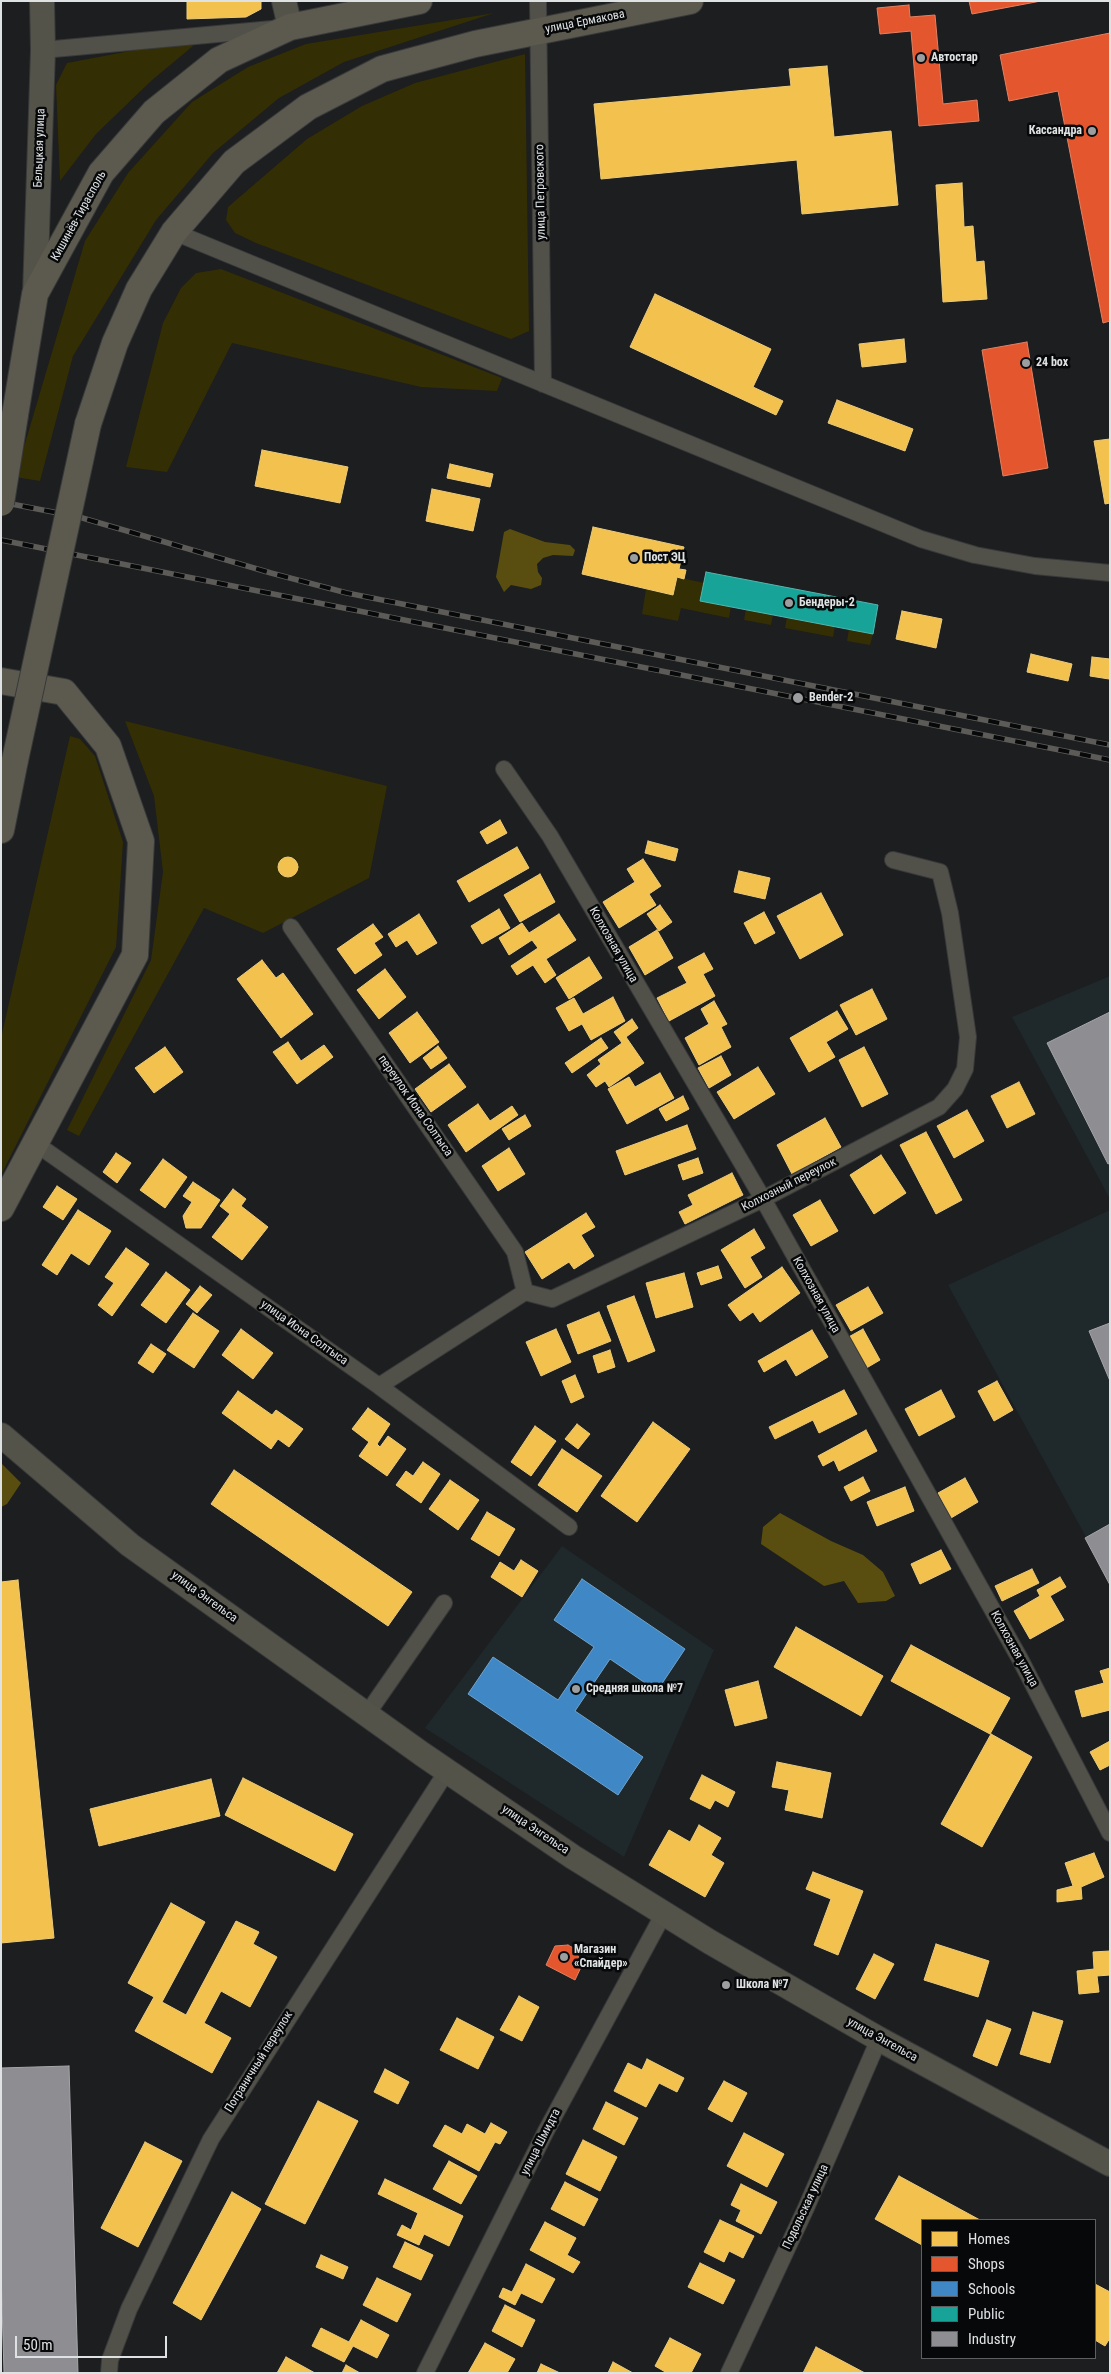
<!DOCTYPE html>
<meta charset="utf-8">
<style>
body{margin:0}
#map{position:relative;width:1111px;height:2374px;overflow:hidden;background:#1c1e1f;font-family:"Roboto Condensed",sans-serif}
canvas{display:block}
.frame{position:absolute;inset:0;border:2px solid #dfe2e3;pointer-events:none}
.legend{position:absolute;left:921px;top:2219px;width:175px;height:140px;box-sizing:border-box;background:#070809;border:1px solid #5d5f60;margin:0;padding:6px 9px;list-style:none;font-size:15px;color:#dfe2e3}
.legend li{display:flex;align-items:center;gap:10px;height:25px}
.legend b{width:25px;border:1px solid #5d5f60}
.scale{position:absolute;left:15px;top:2336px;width:152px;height:22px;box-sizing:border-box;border:2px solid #dfe2e3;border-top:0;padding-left:6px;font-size:15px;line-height:18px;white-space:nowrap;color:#dfe2e3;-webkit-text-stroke:4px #070809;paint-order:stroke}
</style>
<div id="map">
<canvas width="1111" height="2374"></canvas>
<div class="frame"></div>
<ul class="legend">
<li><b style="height:14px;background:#f2c14e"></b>Homes</li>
<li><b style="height:14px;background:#e4572e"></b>Shops</li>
<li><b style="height:14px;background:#3f88c5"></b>Schools</li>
<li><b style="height:14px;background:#17a398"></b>Public</li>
<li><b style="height:14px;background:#8d8d92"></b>Industry</li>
</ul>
<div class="scale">50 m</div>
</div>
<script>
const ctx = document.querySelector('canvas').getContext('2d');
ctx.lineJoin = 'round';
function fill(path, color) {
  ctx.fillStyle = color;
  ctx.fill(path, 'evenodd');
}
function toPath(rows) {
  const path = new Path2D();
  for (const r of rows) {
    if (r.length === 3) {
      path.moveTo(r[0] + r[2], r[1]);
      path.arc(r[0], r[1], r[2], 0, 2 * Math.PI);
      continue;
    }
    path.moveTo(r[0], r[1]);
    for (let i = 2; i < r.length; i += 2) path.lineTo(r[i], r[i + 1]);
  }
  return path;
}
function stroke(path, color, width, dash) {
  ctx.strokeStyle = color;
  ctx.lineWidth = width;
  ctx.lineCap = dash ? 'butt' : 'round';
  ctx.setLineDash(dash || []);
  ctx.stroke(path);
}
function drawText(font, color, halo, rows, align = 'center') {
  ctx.font = font + ' "Roboto Condensed",sans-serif';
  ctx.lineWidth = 5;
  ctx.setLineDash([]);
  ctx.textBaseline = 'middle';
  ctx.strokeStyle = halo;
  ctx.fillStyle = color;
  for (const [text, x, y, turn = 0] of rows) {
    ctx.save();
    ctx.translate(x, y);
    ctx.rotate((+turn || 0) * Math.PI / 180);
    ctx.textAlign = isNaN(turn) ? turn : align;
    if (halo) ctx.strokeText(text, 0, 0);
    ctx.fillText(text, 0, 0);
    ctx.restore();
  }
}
const built = toPath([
 [1110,976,1110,1199,1012,1017],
 [1110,1210,1110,1581,948,1285],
 [562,1546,714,1650,624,1857,425,1728]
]);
const green = toPath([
 [494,13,344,62,279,98,213,153,156,220,73,356,40,481,15,477,85,241,128,173,192,102,248,67,306,44],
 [188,40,193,46,151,81,96,134,60,181,56,85,67,63],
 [525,54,529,331,511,339,256,243,235,233,226,220,228,207,307,139,362,106,415,83],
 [221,269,502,378,497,391,421,387,232,343,167,472,126,467,163,323,181,288,196,273],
 [677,577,704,583,731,606,729,618,681,608,678,621,642,614,646,589,673,595],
 [746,609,773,614,771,625,744,620],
 [787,617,835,626,833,637,785,628],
 [849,629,873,634,870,645,847,641],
 [125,721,387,786,369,878,263,933,204,908,79,1136,67,1130,151,960,163,872,154,796],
 [70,736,80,739,95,756,123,842,116,947,1,1175,1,1038]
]);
const forest = toPath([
 [510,529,545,542,570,545,575,550,573,556,553,555,543,558,537,564,538,572,542,578,541,585,531,589,511,585,504,592,496,577,504,532],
 [1,1463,21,1483,7,1504,1,1507],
 [780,1513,831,1541,863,1555,883,1572,895,1596,886,1601,858,1603,844,1581,824,1586,761,1544,763,1527]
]);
const homes = toPath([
 [187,1,261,1,261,9,246,17,187,19,187,1],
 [827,66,834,137,891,131,898,205,802,214,797,160,601,179,594,104,791,86,789,69,827,66],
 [962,183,964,227,973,226,976,262,984,261,987,299,943,302,936,185,962,183],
 [655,294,771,349,753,387,783,401,776,415,630,347,655,294],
 [904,339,906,362,862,367,859,344,904,339],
 [837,400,913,429,905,451,828,423,837,400],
 [1110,439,1110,503,1105,504,1094,441,1110,439],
 [262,450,348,467,340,503,255,486,262,450],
 [450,464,493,474,490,487,447,478,450,464],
 [432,489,480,499,473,531,426,521,432,489],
 [593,527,684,547,679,569,686,570,684,579,677,577,673,595,582,574,593,527],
 [902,611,942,619,936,648,896,639,902,611],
 [1031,654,1072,664,1068,681,1027,672,1031,654],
 [1092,657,1110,659,1109,679,1090,676,1092,657],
 [500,820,507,833,487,844,480,832,500,820],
 [648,841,678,849,675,861,645,853,648,841],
 [517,847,529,868,469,902,457,881,517,847],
 [288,867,10],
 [643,859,661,886,649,894,656,905,619,928,603,902,635,882,627,869,643,859],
 [739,871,770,878,765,899,734,892,739,871],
 [540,874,555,902,520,922,504,895,540,874],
 [821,893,843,935,800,959,777,916,821,893],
 [660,905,672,922,659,931,647,914,660,905],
 [499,909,510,928,482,944,471,926,499,909],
 [764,912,775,933,755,944,744,923,764,912],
 [419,914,437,943,417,955,407,940,396,947,388,934,419,914],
 [559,914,576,940,546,959,556,975,545,983,533,965,517,975,511,966,538,948,532,940,509,955,499,938,522,923,529,933,559,914],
 [373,924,383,937,374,943,382,955,355,974,337,949,373,924],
 [657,930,673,958,645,975,629,947,657,930],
 [704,953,713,969,703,974,715,996,669,1021,657,998,687,983,678,967,704,953],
 [589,957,602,978,569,999,556,978,589,957],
 [262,960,276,978,283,973,313,1014,281,1038,237,979,262,960],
 [385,969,406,997,379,1019,357,990,385,969],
 [872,989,887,1019,856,1035,840,1005,872,989],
 [613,997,625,1021,591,1040,582,1024,569,1031,556,1008,574,998,583,1014,613,997],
 [714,1001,727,1024,721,1027,731,1047,699,1065,685,1038,709,1024,701,1009,714,1001],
 [837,1011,848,1029,826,1042,835,1057,809,1072,790,1038,837,1011],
 [417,1012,439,1042,410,1063,389,1033,417,1012],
 [632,1019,638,1028,626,1037,644,1063,609,1087,605,1081,596,1087,587,1075,601,1064,598,1060,622,1043,614,1032,632,1019],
 [601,1038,608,1048,572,1073,565,1063,601,1038],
 [288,1042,301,1061,324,1045,333,1057,297,1084,273,1052,288,1042],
 [438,1046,447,1058,431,1069,423,1058,438,1046],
 [165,1047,183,1072,154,1093,135,1068,165,1047],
 [864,1047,888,1094,862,1107,839,1060,864,1047],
 [721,1056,731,1075,709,1088,698,1068,721,1056],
 [449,1064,466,1087,431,1112,415,1089,449,1064],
 [758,1067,775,1094,734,1119,717,1092,758,1067],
 [660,1073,674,1098,627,1124,608,1089,629,1077,635,1087,660,1073],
 [1019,1082,1035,1114,1007,1128,991,1096,1019,1082],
 [683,1096,689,1109,666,1121,659,1109,683,1096],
 [478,1104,490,1121,512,1106,518,1115,466,1152,448,1125,478,1104],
 [967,1110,984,1141,954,1158,937,1126,967,1110],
 [525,1115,531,1126,509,1140,502,1129,525,1115],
 [825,1118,841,1147,792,1174,777,1145,825,1118],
 [687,1125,696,1149,625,1175,616,1151,687,1125],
 [926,1132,962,1200,936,1214,900,1145,926,1132],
 [509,1148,525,1174,498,1191,482,1166,509,1148],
 [116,1153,131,1163,117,1183,103,1172,116,1153],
 [881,1155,906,1193,874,1214,850,1175,881,1155],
 [698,1158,703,1173,683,1180,678,1165,698,1158],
 [163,1159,187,1177,165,1208,140,1190,163,1159],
 [732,1173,743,1195,685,1224,679,1212,693,1205,688,1195,732,1173],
 [193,1182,220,1200,201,1228,186,1228,183,1216,192,1202,183,1196,193,1182],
 [57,1186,77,1199,63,1220,43,1207,57,1186],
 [233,1189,246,1199,241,1206,268,1227,242,1260,212,1237,230,1214,220,1206,233,1189],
 [820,1200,838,1231,811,1246,793,1215,820,1200],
 [78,1210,111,1231,89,1265,71,1253,57,1275,42,1265,78,1210],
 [586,1213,595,1227,581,1235,594,1256,574,1269,569,1262,542,1279,525,1252,586,1213],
 [754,1229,765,1248,750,1257,762,1277,745,1288,721,1250,754,1229],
 [126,1248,149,1264,112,1316,98,1305,114,1283,105,1277,126,1248],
 [718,1266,722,1278,701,1285,697,1273,718,1266],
 [782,1267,800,1293,760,1322,753,1312,740,1321,728,1305,782,1267],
 [166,1272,190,1290,166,1323,141,1305,166,1272],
 [684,1273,693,1307,656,1318,646,1283,684,1273],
 [200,1286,212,1295,197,1313,186,1304,200,1286],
 [868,1287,883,1313,851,1331,836,1305,868,1287],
 [634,1296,655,1351,628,1362,607,1306,634,1296],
 [599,1312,611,1341,578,1354,567,1325,599,1312],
 [193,1313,219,1331,194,1368,167,1350,193,1313],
 [241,1329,273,1353,253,1379,222,1355,241,1329],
 [556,1329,571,1362,541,1376,526,1342,556,1329],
 [863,1329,880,1360,863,1370,845,1339,863,1329],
 [812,1330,828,1357,796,1376,786,1359,764,1372,758,1361,812,1330],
 [151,1344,166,1354,153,1373,138,1363,151,1344],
 [610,1350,615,1367,598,1373,593,1356,610,1350],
 [575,1375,584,1397,571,1403,562,1381,575,1375],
 [997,1381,1013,1410,994,1421,978,1391,997,1381],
 [844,1390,857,1414,819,1433,813,1420,775,1439,769,1427,844,1390],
 [941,1390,955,1417,919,1436,905,1409,941,1390],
 [238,1391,272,1415,276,1410,303,1429,289,1447,278,1439,271,1449,222,1413,238,1391],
 [368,1408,390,1424,377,1444,380,1447,388,1436,406,1449,387,1476,359,1456,369,1442,352,1429,368,1408],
 [653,1422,690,1449,637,1522,601,1496,653,1422],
 [577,1424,590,1434,578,1449,565,1439,577,1424],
 [535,1426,556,1441,531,1476,511,1462,535,1426],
 [866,1430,877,1451,839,1471,834,1460,823,1466,818,1456,866,1430],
 [562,1449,602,1476,577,1512,538,1485,562,1449],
 [423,1462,440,1474,421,1503,396,1485,406,1471,413,1476,423,1462],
 [234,1470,412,1592,388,1626,211,1504,234,1470],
 [863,1477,870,1491,851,1501,844,1487,863,1477],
 [965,1478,978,1502,951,1518,938,1493,965,1478],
 [450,1480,479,1500,458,1530,429,1509,450,1480],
 [905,1487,914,1511,877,1526,867,1502,905,1487],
 [487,1512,515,1529,499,1556,471,1539,487,1512],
 [941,1550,951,1569,920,1584,911,1564,941,1550],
 [521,1560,538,1571,522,1597,491,1577,500,1562,514,1571,521,1560],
 [1032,1569,1039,1583,1002,1601,995,1586,1032,1569],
 [1060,1577,1066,1587,1050,1596,1064,1620,1030,1639,1014,1611,1040,1596,1037,1590,1060,1577],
 [18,1580,54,1938,1,1943,1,1582,18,1580],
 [796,1627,883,1676,861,1716,774,1667,796,1627],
 [911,1645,1010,1698,990,1734,891,1681,911,1645],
 [1110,1668,1110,1710,1082,1717,1075,1691,1104,1683,1100,1671,1110,1668],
 [758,1681,767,1718,735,1726,725,1690,758,1681],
 [991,1734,1032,1757,982,1847,941,1824,991,1734],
 [1110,1741,1110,1765,1100,1770,1090,1752,1110,1741],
 [777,1762,831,1773,822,1818,785,1810,789,1790,772,1787,777,1762],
 [702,1775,735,1792,728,1807,715,1800,710,1809,690,1799,702,1775],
 [243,1778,353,1834,335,1871,225,1815,243,1778],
 [211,1779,220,1816,99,1846,90,1809,211,1779],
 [699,1825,721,1838,711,1855,724,1863,705,1897,649,1865,669,1830,690,1842,699,1825],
 [1094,1853,1104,1877,1081,1887,1082,1899,1057,1902,1057,1890,1073,1886,1065,1863,1094,1853],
 [813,1872,863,1891,838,1955,814,1945,831,1899,806,1889,813,1872],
 [171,1903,205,1922,162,2002,186,2015,236,1921,259,1932,253,1944,277,1957,250,2007,221,1991,204,2023,231,2038,212,2073,135,2031,154,1997,128,1983,171,1903],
 [936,1944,989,1961,978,1997,924,1980,936,1944],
 [1110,1951,1110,1975,1097,1976,1099,1992,1079,1994,1077,1971,1094,1969,1093,1952,1110,1951],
 [874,1954,894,1964,875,1999,856,1989,874,1954],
 [519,1996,539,2007,522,2041,500,2030,519,1996],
 [1033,2012,1063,2021,1050,2063,1020,2054,1033,2012],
 [457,2018,494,2037,478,2069,440,2050,457,2018],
 [987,2020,1011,2029,997,2066,973,2056,987,2020],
 [647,2059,684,2078,677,2092,659,2083,646,2107,614,2091,628,2063,642,2070,647,2059],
 [385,2069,409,2082,398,2104,374,2092,385,2069],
 [724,2081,747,2093,732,2122,708,2109,724,2081],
 [318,2101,358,2121,305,2224,265,2204,318,2101],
 [606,2102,638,2118,624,2145,593,2129,606,2102],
 [491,2123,507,2132,500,2144,495,2142,479,2171,433,2146,445,2125,462,2134,467,2124,485,2134,491,2123],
 [744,2133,784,2154,767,2187,727,2166,744,2133],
 [583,2140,617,2157,600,2191,566,2174,583,2140],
 [145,2142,182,2161,138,2247,101,2228,145,2142],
 [449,2161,477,2176,461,2204,433,2189,449,2161],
 [899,2176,980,2220,922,2220,922,2245,875,2219,899,2176],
 [385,2179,463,2216,449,2246,424,2234,419,2245,397,2235,402,2225,411,2230,418,2213,378,2194,385,2179],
 [565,2182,598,2199,584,2226,551,2209,565,2182],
 [741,2184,777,2202,761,2234,736,2221,741,2210,731,2205,741,2184],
 [232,2192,261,2209,201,2320,173,2303,232,2192],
 [720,2220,754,2236,743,2258,729,2251,724,2262,704,2252,720,2220],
 [545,2222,576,2238,567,2255,580,2262,573,2273,530,2250,545,2222],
 [405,2242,433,2255,421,2280,393,2267,405,2242],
 [321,2255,348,2267,343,2279,316,2267,321,2255],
 [700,2263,735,2280,723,2304,688,2287,700,2263],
 [526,2264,555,2279,542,2303,521,2293,515,2305,499,2297,503,2288,512,2292,526,2264],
 [377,2278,411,2294,397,2322,363,2305,377,2278],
 [1095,2284,1110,2292,1110,2338,1105,2346,1095,2340,1095,2284],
 [505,2305,535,2320,522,2347,492,2331,505,2305],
 [361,2320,389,2335,377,2358,353,2346,344,2362,312,2346,321,2328,349,2342,361,2320],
 [670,2338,701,2354,691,2373,667,2373,655,2366,670,2338],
 [485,2343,515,2359,507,2373,468,2373,485,2343],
 [816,2347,865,2373,803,2373,816,2347],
 [286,2357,315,2373,277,2373,286,2357],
 [613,2362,633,2373,608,2373,613,2362],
 [541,2364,560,2373,537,2373,541,2364],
 [346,2365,360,2373,342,2373,346,2365]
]);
const shops = toPath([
 [969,1,1041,1,972,14,969,1],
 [909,5,910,17,935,15,943,104,977,100,979,121,919,126,911,31,880,34,877,8,909,5],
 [1110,33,1110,321,1103,323,1058,91,1009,101,1000,55,1110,33],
 [1027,342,1048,468,1003,476,982,350,1027,342],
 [568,1945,575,1949,582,1965,575,1980,546,1965,555,1946,568,1945]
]);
const schools = toPath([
 [582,1579,685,1649,657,1691,610,1659,575,1711,643,1757,618,1795,468,1694,493,1657,558,1700,594,1647,554,1620,582,1579]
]);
const public = toPath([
 [706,572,878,605,873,634,700,601,706,572]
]);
const industry = toPath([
 [1110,1012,1110,1163,1108,1164,1047,1043,1110,1012],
 [1110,1323,1110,1381,1089,1331,1110,1323],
 [1110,1524,1110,1585,1085,1538,1110,1524],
 [69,2066,78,2373,4,2373,1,2270,1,2068,69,2066]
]);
const street = toPath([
 [538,1,543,384],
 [43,50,272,29],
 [174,232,921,539,975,555,1035,566,1110,573],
 [504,769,550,836,763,1199,1020,1659,1110,1833],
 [291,927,515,1252,525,1292],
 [35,1143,379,1386,569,1527],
 [379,1386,525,1292,552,1299,763,1199,939,1107,955,1089,965,1069,968,1037,950,913,940,872,893,860],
 [367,1714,444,1603],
 [109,2373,110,2360,129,2309,211,2139,447,1771],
 [425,2373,546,2131,663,1915],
 [729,2373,806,2208,879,2039]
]);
const secondary = toPath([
 [284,1,290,27],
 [35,294,43,50,42,1],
 [1,1435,130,1545,422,1754,573,1857,710,1942,879,2039,1110,2164]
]);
const primary = toPath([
 [15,415,35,294,101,173,154,112,219,60,290,27,419,1],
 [88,424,115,343,139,289,174,232,234,162,308,107,382,69,475,44,690,1],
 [1,681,64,692,108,746,141,841,135,955,1,1208],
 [1,830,15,760]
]);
const rail = toPath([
 [1,502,79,517,271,573,347,593,1110,745],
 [1,540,1110,760]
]);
const primaryBridge = toPath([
 [1,503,15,415],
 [15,760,88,424]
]);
const markers = [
 [921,58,5,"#9b9d9e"],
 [1092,131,5,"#9b9d9e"],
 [1026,363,5,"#9b9d9e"],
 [634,558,5,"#9b9d9e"],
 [789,603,5,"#9b9d9e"],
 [798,698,6,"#9b9d9e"],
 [576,1689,5,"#9b9d9e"],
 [564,1957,5,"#9b9d9e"],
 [726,1985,5,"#9b9d9e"]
];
const streetNames = [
 ["улица Ермакова",585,22,-11],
 ["Бельцкая улица",40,148,-88],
 ["улица Петровского",541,192,-91],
 ["Кишинёв-Тирасполь",79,216,-61],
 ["Колхозная улица",613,945,60],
 ["переулок Иона Солтыса",415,1106,55],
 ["Колхозный переулок",789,1185,-27],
 ["Колхозная улица",816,1295,61],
 ["улица Иона Солтыса",304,1333,35],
 ["улица Энгельса",204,1597,36],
 ["Колхозная улица",1014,1649,61],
 ["улица Энгельса",535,1830,34],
 ["улица Энгельса",882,2040,29],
 ["Пограничный переулок",259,2062,-58],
 ["улица Шмидта",541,2142,-63],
 ["Подольская улица",806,2207,-65]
];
const poiNames = [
 ["Автостар",931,58],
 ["Кассандра",1082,131,"right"],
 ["24 box",1036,363],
 ["Пост ЭЦ",644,558],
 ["Бендеры-2",799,603],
 ["Bender-2",809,698],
 ["Средняя школа №7",586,1689],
 ["Магазин",574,1950],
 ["«Спайдер»",574,1964],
 ["Школа №7",736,1985]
];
fill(built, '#1f282b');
fill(green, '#342e04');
fill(forest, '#594e0f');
fill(homes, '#f2c14e');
stroke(homes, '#eccb7b', 1);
fill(shops, '#e4572e');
stroke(shops, '#e28164', 1);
fill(schools, '#3f88c5');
stroke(schools, '#6fa3ce', 1);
fill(public, '#17a398');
stroke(public, '#53b6ae', 1);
fill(industry, '#8d8d92');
stroke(industry, '#a6a6aa', 1);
stroke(street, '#38393a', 18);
stroke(secondary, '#38393a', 26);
stroke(primary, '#38393a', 28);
stroke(street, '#51514a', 16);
stroke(secondary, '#545349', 24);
stroke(primary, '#5c5a4f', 26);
stroke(rail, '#5c5b58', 5.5);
stroke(rail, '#070809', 4, [11]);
stroke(primaryBridge, '#38393a', 28, []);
stroke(primaryBridge, '#5c5a4f', 26);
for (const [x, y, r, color] of markers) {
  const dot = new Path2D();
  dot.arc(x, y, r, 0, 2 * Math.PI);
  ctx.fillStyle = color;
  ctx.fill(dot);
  stroke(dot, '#070809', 2);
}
drawText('12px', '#dfe2e3', '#070809', streetNames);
drawText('bold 12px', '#dfe2e3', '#070809', poiNames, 'left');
</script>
